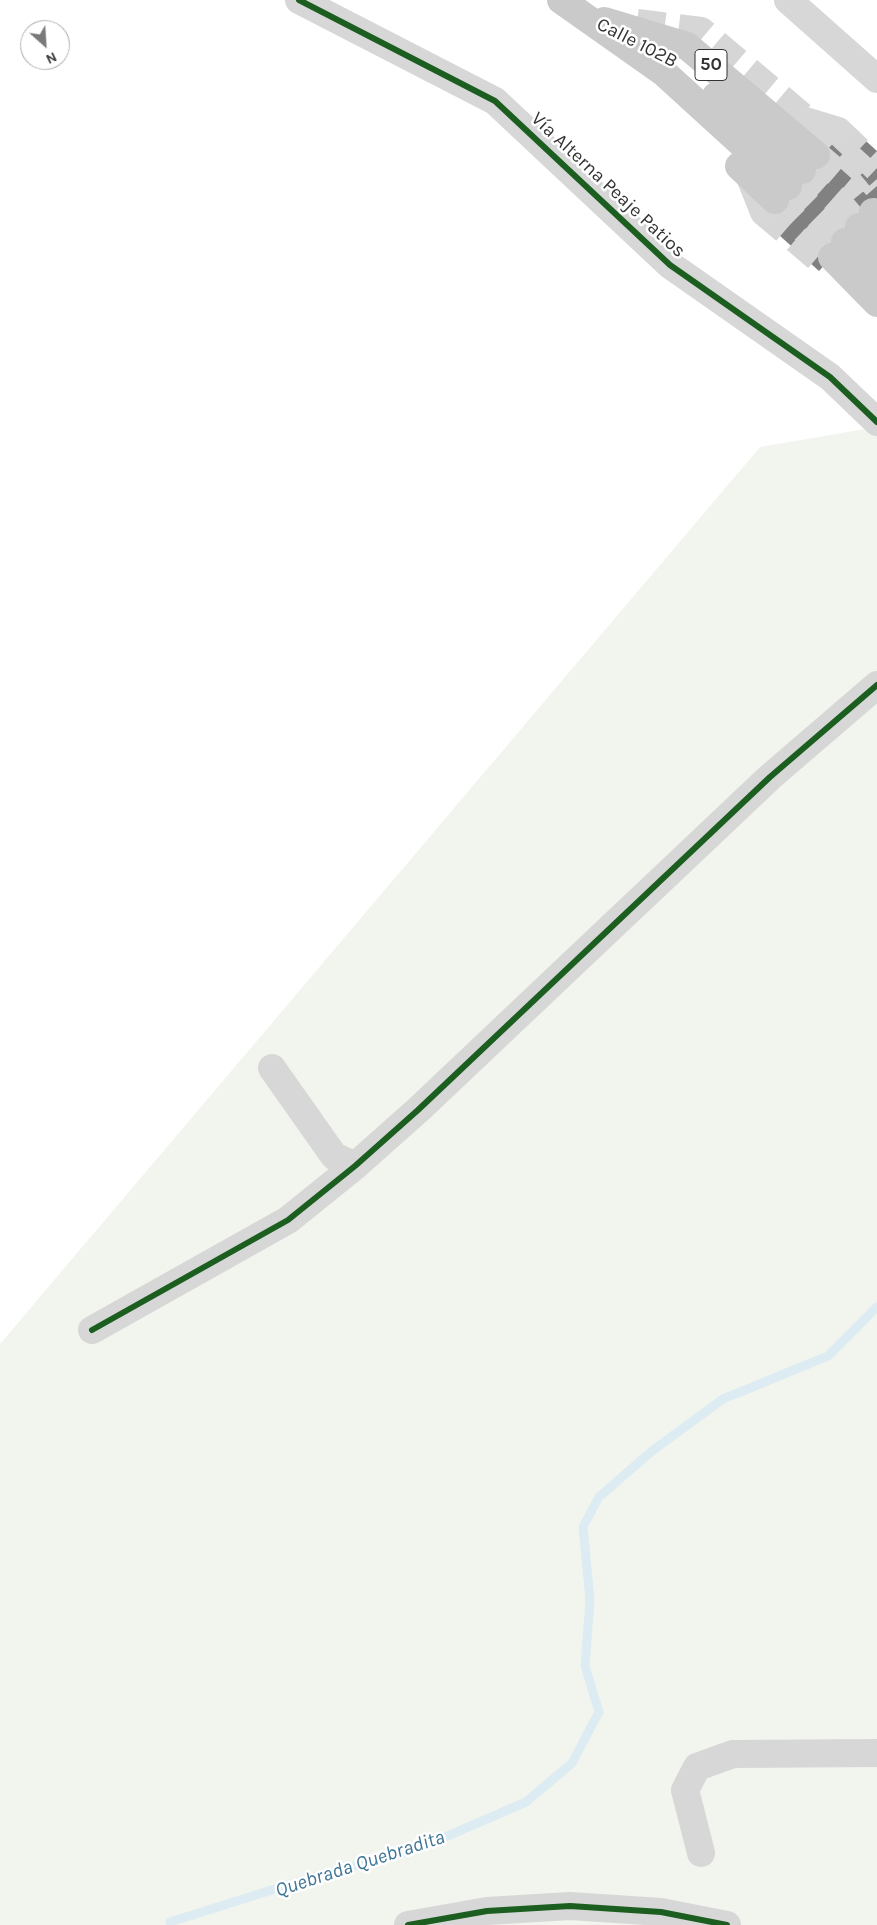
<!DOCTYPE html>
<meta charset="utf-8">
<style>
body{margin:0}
#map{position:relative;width:877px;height:1925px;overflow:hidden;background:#fff;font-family:Karla,sans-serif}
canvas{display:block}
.north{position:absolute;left:20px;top:20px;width:50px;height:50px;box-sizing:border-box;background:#fff;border:1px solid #adadad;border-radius:50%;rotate:154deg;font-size:14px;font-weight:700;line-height:20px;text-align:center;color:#333}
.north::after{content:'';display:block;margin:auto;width:18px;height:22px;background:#7a7a7a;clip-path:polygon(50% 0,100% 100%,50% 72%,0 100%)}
</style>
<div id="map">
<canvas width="877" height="1925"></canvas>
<div class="north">N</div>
</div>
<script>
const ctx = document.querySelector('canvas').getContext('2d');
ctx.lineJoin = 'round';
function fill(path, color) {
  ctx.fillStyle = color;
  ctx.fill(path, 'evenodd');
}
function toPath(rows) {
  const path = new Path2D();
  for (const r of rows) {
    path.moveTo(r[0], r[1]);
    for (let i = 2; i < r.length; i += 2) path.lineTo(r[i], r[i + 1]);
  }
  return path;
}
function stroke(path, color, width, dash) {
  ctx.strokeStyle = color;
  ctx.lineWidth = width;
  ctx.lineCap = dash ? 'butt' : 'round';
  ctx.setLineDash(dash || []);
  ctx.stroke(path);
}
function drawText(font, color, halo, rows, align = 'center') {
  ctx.font = font + ' Karla,sans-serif';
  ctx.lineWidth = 5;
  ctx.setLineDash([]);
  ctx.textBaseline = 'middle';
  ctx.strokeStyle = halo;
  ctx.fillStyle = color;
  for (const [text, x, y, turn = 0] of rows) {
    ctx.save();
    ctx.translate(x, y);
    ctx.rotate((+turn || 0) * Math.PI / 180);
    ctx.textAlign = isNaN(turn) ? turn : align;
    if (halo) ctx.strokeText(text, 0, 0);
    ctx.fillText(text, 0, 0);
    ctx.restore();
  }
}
const green = toPath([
 [877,427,877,1925,0,1925,0,1344,760,447]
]);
const stream = toPath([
 [170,1922,313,1877,420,1848,526,1802,572,1763,599,1712,585,1666,590,1600,583,1527,599,1497,652,1451,723,1399,828,1356,877,1307]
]);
const building = toPath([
 [846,123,877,151,877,207,819,271,759,217]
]);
const minorTunnel = toPath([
 [838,131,877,168],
 [764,212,825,264]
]);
const majorTunnel = toPath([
 [637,23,701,31,830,140,863,170,877,186],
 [816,155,850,184,859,195],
 [802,170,836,200,859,227],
 [788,186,845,242],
 [775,200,832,257]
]);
const minor = toPath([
 [299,0,495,101,670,265,830,377,877,422],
 [788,0,877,79],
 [805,121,838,131],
 [750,177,764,212],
 [272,1068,334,1156,355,1166],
 [92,1330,288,1220,355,1166,418,1110,770,777,877,685],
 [701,1853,685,1790,697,1767,733,1754,877,1753],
 [408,1925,487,1911,570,1906,661,1912,727,1925]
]);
const major = toPath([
 [561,0,663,72,788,186],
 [604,21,687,46,816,155],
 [716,96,802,170],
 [739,166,775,200],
 [873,212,877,217],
 [859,227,877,247],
 [845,242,877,277],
 [832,257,877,303]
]);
const cycleway = toPath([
 [299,0,495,101,670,265,830,377,877,422],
 [92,1330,288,1220,355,1166,418,1110,770,777,877,685],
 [408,1925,487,1911,570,1906,661,1912,727,1925]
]);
const shields = [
 [711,65,32]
];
const shieldNames = [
 ["50",711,65]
];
const streetNames = [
 ["Calle 102B",637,43,27],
 ["Vía Alterna Peaje Patios",608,185,43]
];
const waterNames = [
 ["Quebrada Quebradita",360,1864,-18]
];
fill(green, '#f1f5ed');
stroke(stream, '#ddebf3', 9);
fill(building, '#818181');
stroke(minorTunnel, '#d6d6d6', 28, [28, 14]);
stroke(majorTunnel, '#d6d6d6', 28, [28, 14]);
stroke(minor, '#d7d7d7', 28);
stroke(major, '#cacaca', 28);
stroke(cycleway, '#1b5e20', 6);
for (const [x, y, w] of shields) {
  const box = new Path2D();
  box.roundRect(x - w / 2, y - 15.5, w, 31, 4);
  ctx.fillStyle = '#fff';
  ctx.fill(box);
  stroke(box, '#333', 1);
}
drawText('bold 18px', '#333', null, shieldNames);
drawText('19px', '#333', '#fff', streetNames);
drawText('italic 20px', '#3f7597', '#fff', waterNames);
</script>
